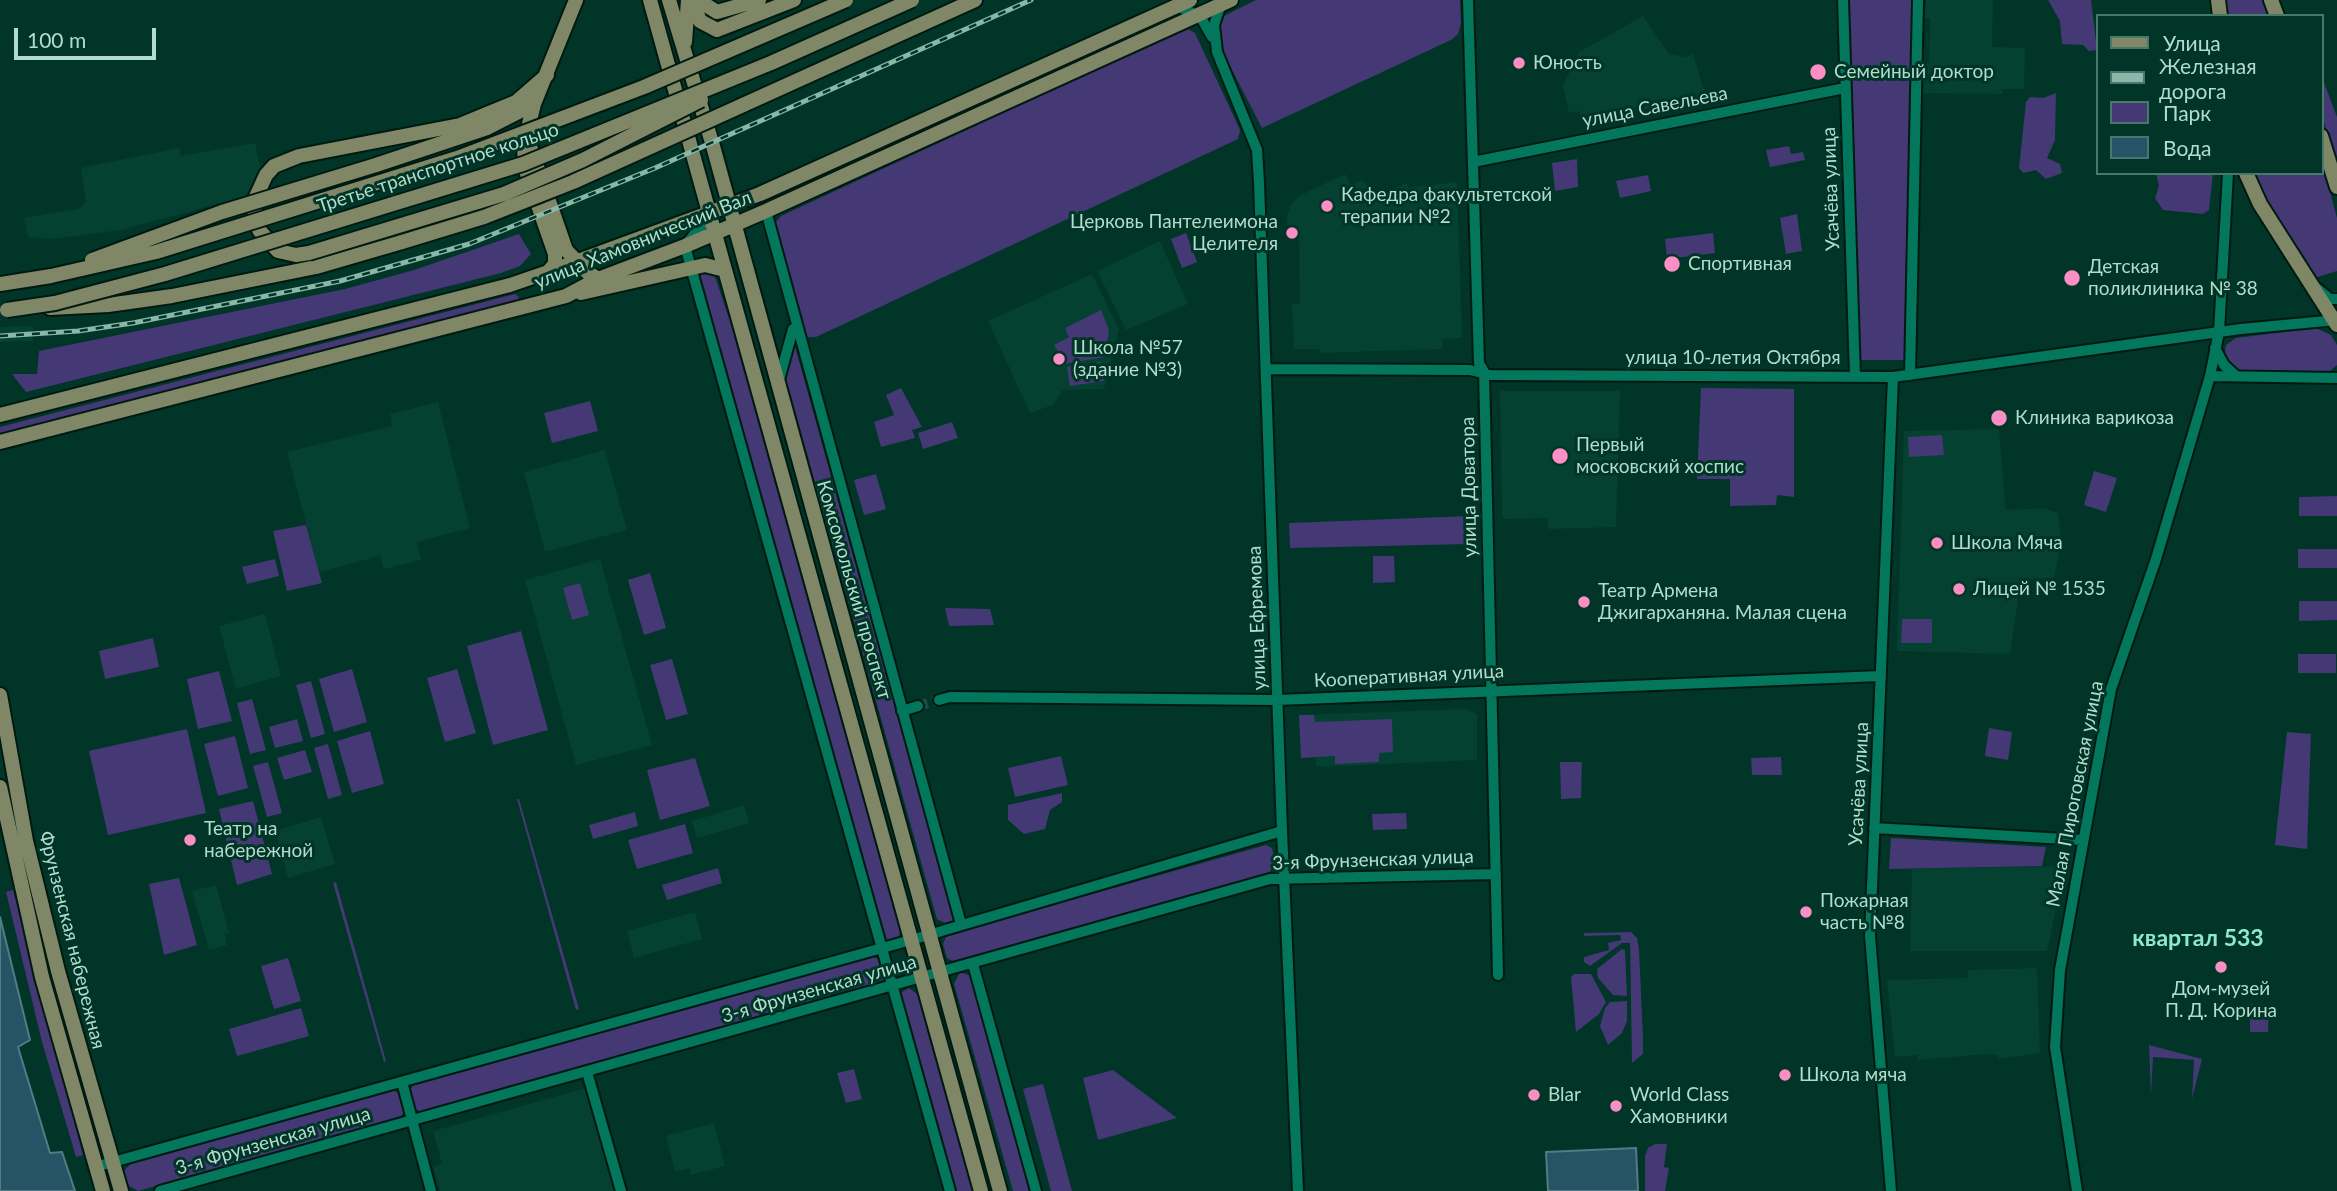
<!DOCTYPE html>
<meta charset="utf-8">
<style>
body{margin:0}
#map{position:relative;width:2337px;height:1191px;overflow:hidden;background:#003527;font-family:Lato,sans-serif}
canvas{display:block}
.legend{position:absolute;left:2096px;top:14px;width:228px;height:161px;box-sizing:border-box;background:#003527;border:2px solid #477869;margin:0;padding:9px 12px;list-style:none;font-size:21px;color:#b2dccc}
.legend li{display:flex;align-items:center;gap:14px;height:35px}
.legend b{width:35px;border:2px solid #477869}
.scale{position:absolute;left:14px;top:28px;width:142px;height:32px;box-sizing:border-box;border:4px solid #b2dccc;border-top:0;padding-left:9px;font-size:21px;line-height:24px;white-space:nowrap;color:#b2dccc;-webkit-text-stroke:5px #003527;paint-order:stroke}
</style>
<div id="map">
<canvas width="2337" height="1191"></canvas>
<ul class="legend">
<li><b style="height:9px;background:#808766"></b>Улица</li>
<li><b style="height:9px;background:#8ab7a7"></b>Железная дорога</li>
<li><b style="height:19px;background:#443875"></b>Парк</li>
<li><b style="height:19px;background:#275367"></b>Вода</li>
</ul>
<div class="scale">100 m</div>
</div>
<script>
const ctx = document.querySelector('canvas').getContext('2d');
ctx.lineJoin = 'round';
function fill(path, color) {
  ctx.fillStyle = color;
  ctx.fill(path, 'evenodd');
}
function toPath(rows) {
  const path = new Path2D();
  for (const r of rows) {
    path.moveTo(r[0], r[1]);
    for (let i = 2; i < r.length; i += 2) path.lineTo(r[i], r[i + 1]);
  }
  return path;
}
function stroke(path, color, width, dash) {
  ctx.strokeStyle = color;
  ctx.lineWidth = width;
  ctx.lineCap = dash ? 'butt' : 'round';
  ctx.setLineDash(dash || []);
  ctx.stroke(path);
}
function drawText(font, color, halo, rows, align = 'center') {
  ctx.font = font + ' Lato,sans-serif';
  ctx.lineWidth = 6;
  ctx.setLineDash([]);
  ctx.textBaseline = 'middle';
  ctx.strokeStyle = halo;
  ctx.fillStyle = color;
  for (const [text, x, y, turn = 0] of rows) {
    ctx.save();
    ctx.translate(x, y);
    ctx.rotate((+turn || 0) * Math.PI / 180);
    ctx.textAlign = isNaN(turn) ? turn : align;
    if (halo) ctx.strokeText(text, 0, 0);
    ctx.fillText(text, 0, 0);
    ctx.restore();
  }
}
const built = toPath([
 [1926,0,1993,0,1992,47,2025,48,2024,89,2002,89,2002,94,1923,93,1924,64,1929,63,1930,18,1925,18],
 [1643,16,1669,54,1685,57,1693,54,1706,97,1582,122,1579,111,1569,113,1563,86,1579,52],
 [255,143,261,171,251,195,121,230,52,239,28,237,24,218,79,209,86,202,81,168,179,148,181,156],
 [1345,174,1351,185,1362,180,1376,198,1407,183,1408,188,1457,182,1462,338,1442,339,1442,349,1321,353,1320,349,1294,349,1292,304,1300,304,1299,239,1287,239,1287,217,1291,204,1301,195],
 [1160,241,1188,304,1126,330,1097,271],
 [1092,274,1119,329,1104,389,1063,390,1053,405,1030,413,988,321],
 [33,326,33,341,0,342,0,327],
 [1500,391,1620,391,1616,527,1548,529,1547,518,1505,519,1502,516],
 [438,402,470,528,417,542,421,560,384,569,380,556,319,572,287,452,392,426,390,414],
 [1999,429,2006,510,2044,508,2058,513,2061,544,2054,578,2021,579,2010,654,1897,651,1904,431],
 [605,450,627,530,545,552,524,472],
 [600,559,652,745,576,765,525,580],
 [265,614,281,676,236,689,219,626],
 [1466,709,1477,714,1477,760,1316,767,1315,757,1301,758,1299,715],
 [744,805,749,823,697,838,692,821],
 [321,817,335,864,288,878,275,831],
 [2065,866,2047,951,1910,951,1912,869],
 [216,885,229,933,225,935,227,945,209,950,192,891],
 [695,912,702,939,634,958,627,931],
 [2037,968,2040,1053,1999,1059,1998,1055,1986,1054,1918,1060,1917,1055,1895,1057,1887,980,1968,978,1968,970],
 [586,1088,615,1191,440,1191,433,1167,442,1164,433,1131],
 [714,1123,725,1166,691,1175,689,1168,675,1172,666,1136]
]);
const green = toPath([
 [1256,0,1460,0,1461,23,1458,34,1451,40,1262,128,1217,41,1220,18],
 [1849,0,1912,0,1907,360,1859,360,1858,352],
 [2048,0,2091,0,2097,50,2089,51,2083,45,2062,44,2060,21],
 [2224,0,2264,0,2270,16,2226,16],
 [1186,28,1195,33,1240,130,1238,139,816,337,804,337,775,235,776,222,781,216],
 [2323,80,2337,117,2337,160,2321,114],
 [2056,93,2055,140,2047,158,2060,164,2062,173,2046,179,2036,170,2023,173,2019,168,2026,102,2030,97,2043,98],
 [1789,146,1791,154,1803,152,1805,160,1770,167,1766,150],
 [1577,159,1578,187,1555,191,1552,163],
 [2321,159,2337,218,2337,271,2317,277,2278,222,2253,173,2321,173],
 [2156,173,2213,173,2209,210,2203,214,2163,210,2155,198,2159,186],
 [1648,175,1651,191,1620,198,1616,181],
 [1797,214,1802,251,1786,254,1780,218],
 [1186,233,1197,262,1182,268,1171,239],
 [1713,233,1715,253,1667,259,1665,239],
 [519,234,531,254,520,266,501,273,26,392,12,374,37,374,39,351,345,289,414,270],
 [713,271,730,321,870,824,900,932,898,939,887,941,884,939,698,279,701,272],
 [515,294,519,297,517,302,0,435,0,427],
 [1101,310,1109,330,1105,357,1064,364,1054,345,1069,337,1065,328],
 [2316,328,2331,335,2337,345,2337,365,2330,371,2239,371,2224,360,2226,345,2236,338],
 [794,343,954,919,947,924,937,919,784,372],
 [1101,362,1104,381,1070,386,1067,367],
 [901,388,922,427,912,430,915,438,881,447,874,422,894,415,886,395],
 [1701,388,1794,389,1794,497,1777,495,1776,505,1730,506,1730,479,1697,479],
 [590,401,598,431,552,443,544,413],
 [952,422,958,438,923,449,918,433],
 [1942,435,1944,455,1909,457,1908,437],
 [2094,471,2117,478,2106,512,2084,505],
 [876,474,886,509,864,515,854,480],
 [2337,496,2337,516,2299,516,2299,497],
 [1469,516,1469,544,1290,548,1289,523],
 [306,525,322,583,287,591,273,531],
 [2298,549,2337,549,2337,568,2298,568],
 [1373,556,1394,556,1395,582,1373,583],
 [275,559,279,576,247,584,242,567],
 [650,573,666,628,644,635,628,580],
 [580,583,589,615,572,620,563,588],
 [2299,601,2337,601,2337,620,2299,621],
 [945,608,990,609,994,625,949,626],
 [1902,619,1932,619,1932,643,1901,643],
 [521,631,548,730,493,745,467,646],
 [153,638,159,667,105,679,99,651],
 [2298,654,2336,654,2336,673,2298,673],
 [672,659,688,714,666,720,650,665],
 [352,669,367,722,334,732,319,679],
 [457,669,476,733,445,742,427,678],
 [219,671,232,721,198,729,187,679],
 [311,681,325,734,311,738,296,685],
 [252,699,266,750,250,754,237,703],
 [1299,715,1314,715,1315,722,1392,719,1393,752,1379,753,1379,762,1335,764,1335,756,1301,758],
 [297,719,303,741,275,748,269,727],
 [1989,728,2012,732,2008,760,1985,756],
 [187,729,206,813,108,835,89,751],
 [370,731,384,784,352,793,337,741],
 [2287,732,2311,734,2307,849,2275,845],
 [235,736,248,788,218,796,204,744],
 [328,744,342,795,328,799,314,748],
 [305,750,312,772,284,780,277,758],
 [1061,756,1068,785,1015,797,1008,768],
 [1781,757,1782,775,1752,775,1751,758],
 [695,758,710,806,660,820,647,770],
 [268,762,282,813,267,817,253,766],
 [1560,762,1582,762,1581,798,1561,799],
 [1062,793,1062,802,1050,810,1045,829,1024,834,1008,820,1008,805],
 [517,799,519,799,579,1009,576,1010],
 [253,801,272,874,237,885,219,809],
 [635,812,638,826,593,839,589,825],
 [1406,813,1407,829,1373,830,1372,814],
 [685,824,693,853,637,869,628,840],
 [1891,838,2046,847,2042,866,1889,869],
 [1266,845,1272,848,1276,863,1267,875,953,961,947,958,943,944,947,935],
 [718,868,722,883,667,900,662,885],
 [179,878,197,945,164,955,149,884],
 [336,882,386,1061,384,1062,333,883],
 [13,890,83,1155,76,1157,42,1042,6,892],
 [1631,932,1637,938,1639,949,1643,1038,1643,1054,1632,1063,1630,943,1622,943,1590,966,1584,962,1584,957,1609,950,1608,943,1621,940,1620,935,1584,936,1584,933],
 [1622,949,1625,950,1627,996,1613,995,1598,978,1597,969],
 [871,955,881,961,885,976,878,985,421,1112,414,1108,409,1093,413,1085],
 [288,958,301,1001,274,1009,261,966],
 [960,972,971,976,1031,1191,1013,1191,954,984],
 [1574,974,1591,974,1606,1002,1599,1014,1576,1032,1571,977],
 [909,988,917,994,972,1191,953,1191,899,994],
 [1627,1001,1627,1021,1622,1033,1608,1045,1600,1026,1605,1008,1610,1002],
 [2250,1004,2269,1005,2268,1032,2250,1032],
 [301,1008,309,1036,237,1056,229,1029],
 [2149,1045,2202,1059,2192,1099,2194,1060,2153,1057,2151,1096],
 [854,1069,862,1099,846,1103,837,1073],
 [1113,1070,1177,1118,1098,1140,1083,1078],
 [1043,1084,1072,1191,1051,1191,1023,1089],
 [393,1090,400,1094,405,1111,399,1118,138,1191,129,1186,124,1171,133,1161],
 [1655,1144,1667,1144,1664,1167,1669,1168,1665,1191,1645,1191,1645,1156,1648,1148]
]);
const water = toPath([
 [0,917,30,1040,18,1047,50,1153,62,1152,75,1191,0,1191,0,917],
 [1636,1148,1638,1191,1548,1191,1546,1152,1636,1148]
]);
const minorTunnel = toPath([
 [918,706,939,700]
]);
const minor = toPath([
 [1468,0,1479,363,1484,372,1498,975],
 [1843,0,1855,377],
 [1221,4,1214,25,1217,52,1257,150,1259,183,1282,831,1298,1191],
 [1176,6,1200,16,1212,37],
 [1473,162,1845,88],
 [766,211,961,924],
 [710,215,685,246,950,1191],
 [2318,289,2330,299,2337,299],
 [2215,348,2224,365,2236,376],
 [1266,369,1470,370,1490,375,1893,377,2241,329,2337,320],
 [1910,375,1918,0],
 [2210,376,2337,378],
 [779,380,793,329],
 [939,700,950,697,1277,700,1881,676],
 [902,711,918,706],
 [1874,828,2082,840],
 [973,964,1036,1191],
 [587,1072,621,1191],
 [402,1082,431,1191],
 [95,1167,911,940,1282,831],
 [160,1191,1270,879,1496,874],
 [1891,1191,1870,936,1893,377],
 [2077,1191,2055,1047,2060,970,2111,689,2156,559,2210,376,2219,332,2228,173]
]);
const major = toPath([
 [650,0,981,1191],
 [669,0,713,146,1000,1191],
 [692,0,700,21,717,30,794,0],
 [698,0,717,12,759,0],
 [2218,0,2220,16],
 [2271,0,2277,16],
 [685,42,688,0],
 [743,105,975,0],
 [2321,136,2337,187],
 [531,149,566,250,587,272,598,279],
 [376,165,487,128,534,104],
 [2246,173,2260,204,2337,325],
 [309,253,296,255,278,251,259,230,254,211,255,199,266,175,274,166,299,156,460,125,516,102,547,75],
 [548,272,555,264,555,254,525,168,524,144,534,104,576,0],
 [0,284,51,276],
 [581,293,705,265,725,270],
 [50,308,108,305,172,296,316,267,402,242],
 [0,415,510,285,548,272,760,194,1190,0],
 [0,442,566,296,598,279,685,246,766,211,1231,0],
 [0,695,26,841,58,971,121,1191],
 [0,787,42,977,103,1191]
]);
const rail = toPath([
 [0,336,78,331,133,323,340,281,469,244,655,168,1031,0]
]);
const majorBridge = toPath([
 [402,242,484,217,573,182,743,105],
 [309,253,504,194,583,160,701,100],
 [92,260,222,212,376,165],
 [51,276,156,252,457,158,644,87,846,0],
 [7,310,55,303,165,274,523,164,771,63,912,0]
]);
const markers = [
 [1519,63,7,"#fb8fc4"],
 [1818,72,9,"#fb8fc4"],
 [1327,206,7,"#fb8fc4"],
 [1292,233,7,"#fb8fc4"],
 [1672,264,9,"#fb8fc4"],
 [2072,278,9,"#fb8fc4"],
 [1059,359,7,"#fb8fc4"],
 [1999,418,9,"#fb8fc4"],
 [1560,456,9,"#fb8fc4"],
 [1937,543,7,"#fb8fc4"],
 [1959,589,7,"#fb8fc4"],
 [1584,602,7,"#fb8fc4"],
 [190,840,7,"#fb8fc4"],
 [1806,912,7,"#fb8fc4"],
 [2221,967,7,"#fb8fc4"],
 [1785,1075,7,"#fb8fc4"],
 [1534,1095,7,"#fb8fc4"],
 [1616,1106,7,"#fb8fc4"]
];
const poiNames = [
 ["Юность",1533,63],
 ["Семейный доктор",1834,72],
 ["Кафедра факультетской",1341,195],
 ["терапии №2",1341,217],
 ["Церковь Пантелеимона",1278,222,"right"],
 ["Целителя",1278,244,"right"],
 ["Спортивная",1688,264],
 ["Детская",2088,267],
 ["поликлиника № 38",2088,289],
 ["Школа №57",1073,348],
 ["(здание №3)",1073,370],
 ["Клиника варикоза",2015,418],
 ["Первый",1576,445],
 ["московский хоспис",1576,467],
 ["Школа Мяча",1951,543],
 ["Лицей № 1535",1973,589],
 ["Театр Армена",1598,591],
 ["Джигарханяна. Малая сцена",1598,613],
 ["Театр на",204,829],
 ["набережной",204,851],
 ["Пожарная",1820,901],
 ["часть №8",1820,923],
 ["Дом-музей",2221,989,"center"],
 ["П. Д. Корина",2221,1011,"center"],
 ["Школа мяча",1799,1075],
 ["Blar",1548,1095],
 ["World Class",1630,1095],
 ["Хамовники",1630,1117]
];
const streetNames = [
 ["улица Савельева",1655,107,-11],
 ["Третье транспортное кольцо",438,168,-18],
 ["Усачёва улица",1831,189,-92],
 ["улица Хамовнический Вал",643,240,-22],
 ["улица 10-летия Октября",1733,358],
 ["улица Доватора",1469,487,-91],
 ["Комсомольский проспект",854,590,74],
 ["улица Ефремова",1257,618,-92],
 ["Кооперативная улица",1409,676,-3],
 ["Усачёва улица",1859,784,-87],
 ["Малая Пироговская улица",2075,794,-79],
 ["3-я Фрунзенская улица",1373,860,-2],
 ["Фрунзенская набережная",72,940,76],
 ["3-я Фрунзенская улица",819,989,-16],
 ["3-я Фрунзенская улица",273,1141,-16]
];
const quarterNames = [
 ["квартал 533",2198,939]
];
fill(built, '#044131');
fill(green, '#443875');
fill(water, '#275367');
stroke(water, '#517c85', 2);
stroke(minorTunnel, '#1b4e40', 10, [10, 5]);
stroke(minor, '#001a12', 14);
stroke(major, '#001a12', 18);
stroke(minor, '#02775c', 10);
stroke(major, '#808766', 14);
stroke(rail, '#8ab7a7', 5);
stroke(rail, '#003527', 2.5, [8]);
stroke(majorBridge, '#001a12', 18, []);
stroke(majorBridge, '#808766', 14);
for (const [x, y, r, color] of markers) {
  const dot = new Path2D();
  dot.arc(x, y, r, 0, 2 * Math.PI);
  ctx.fillStyle = color;
  ctx.fill(dot);
  stroke(dot, '#003527', 2.5);
}
drawText('19px', '#b2dccc', '#003527', poiNames, 'left');
drawText('19px', '#b2dccc', '#003527', streetNames);
drawText('bold 23px', '#8deaca', '#003527', quarterNames);
</script>
